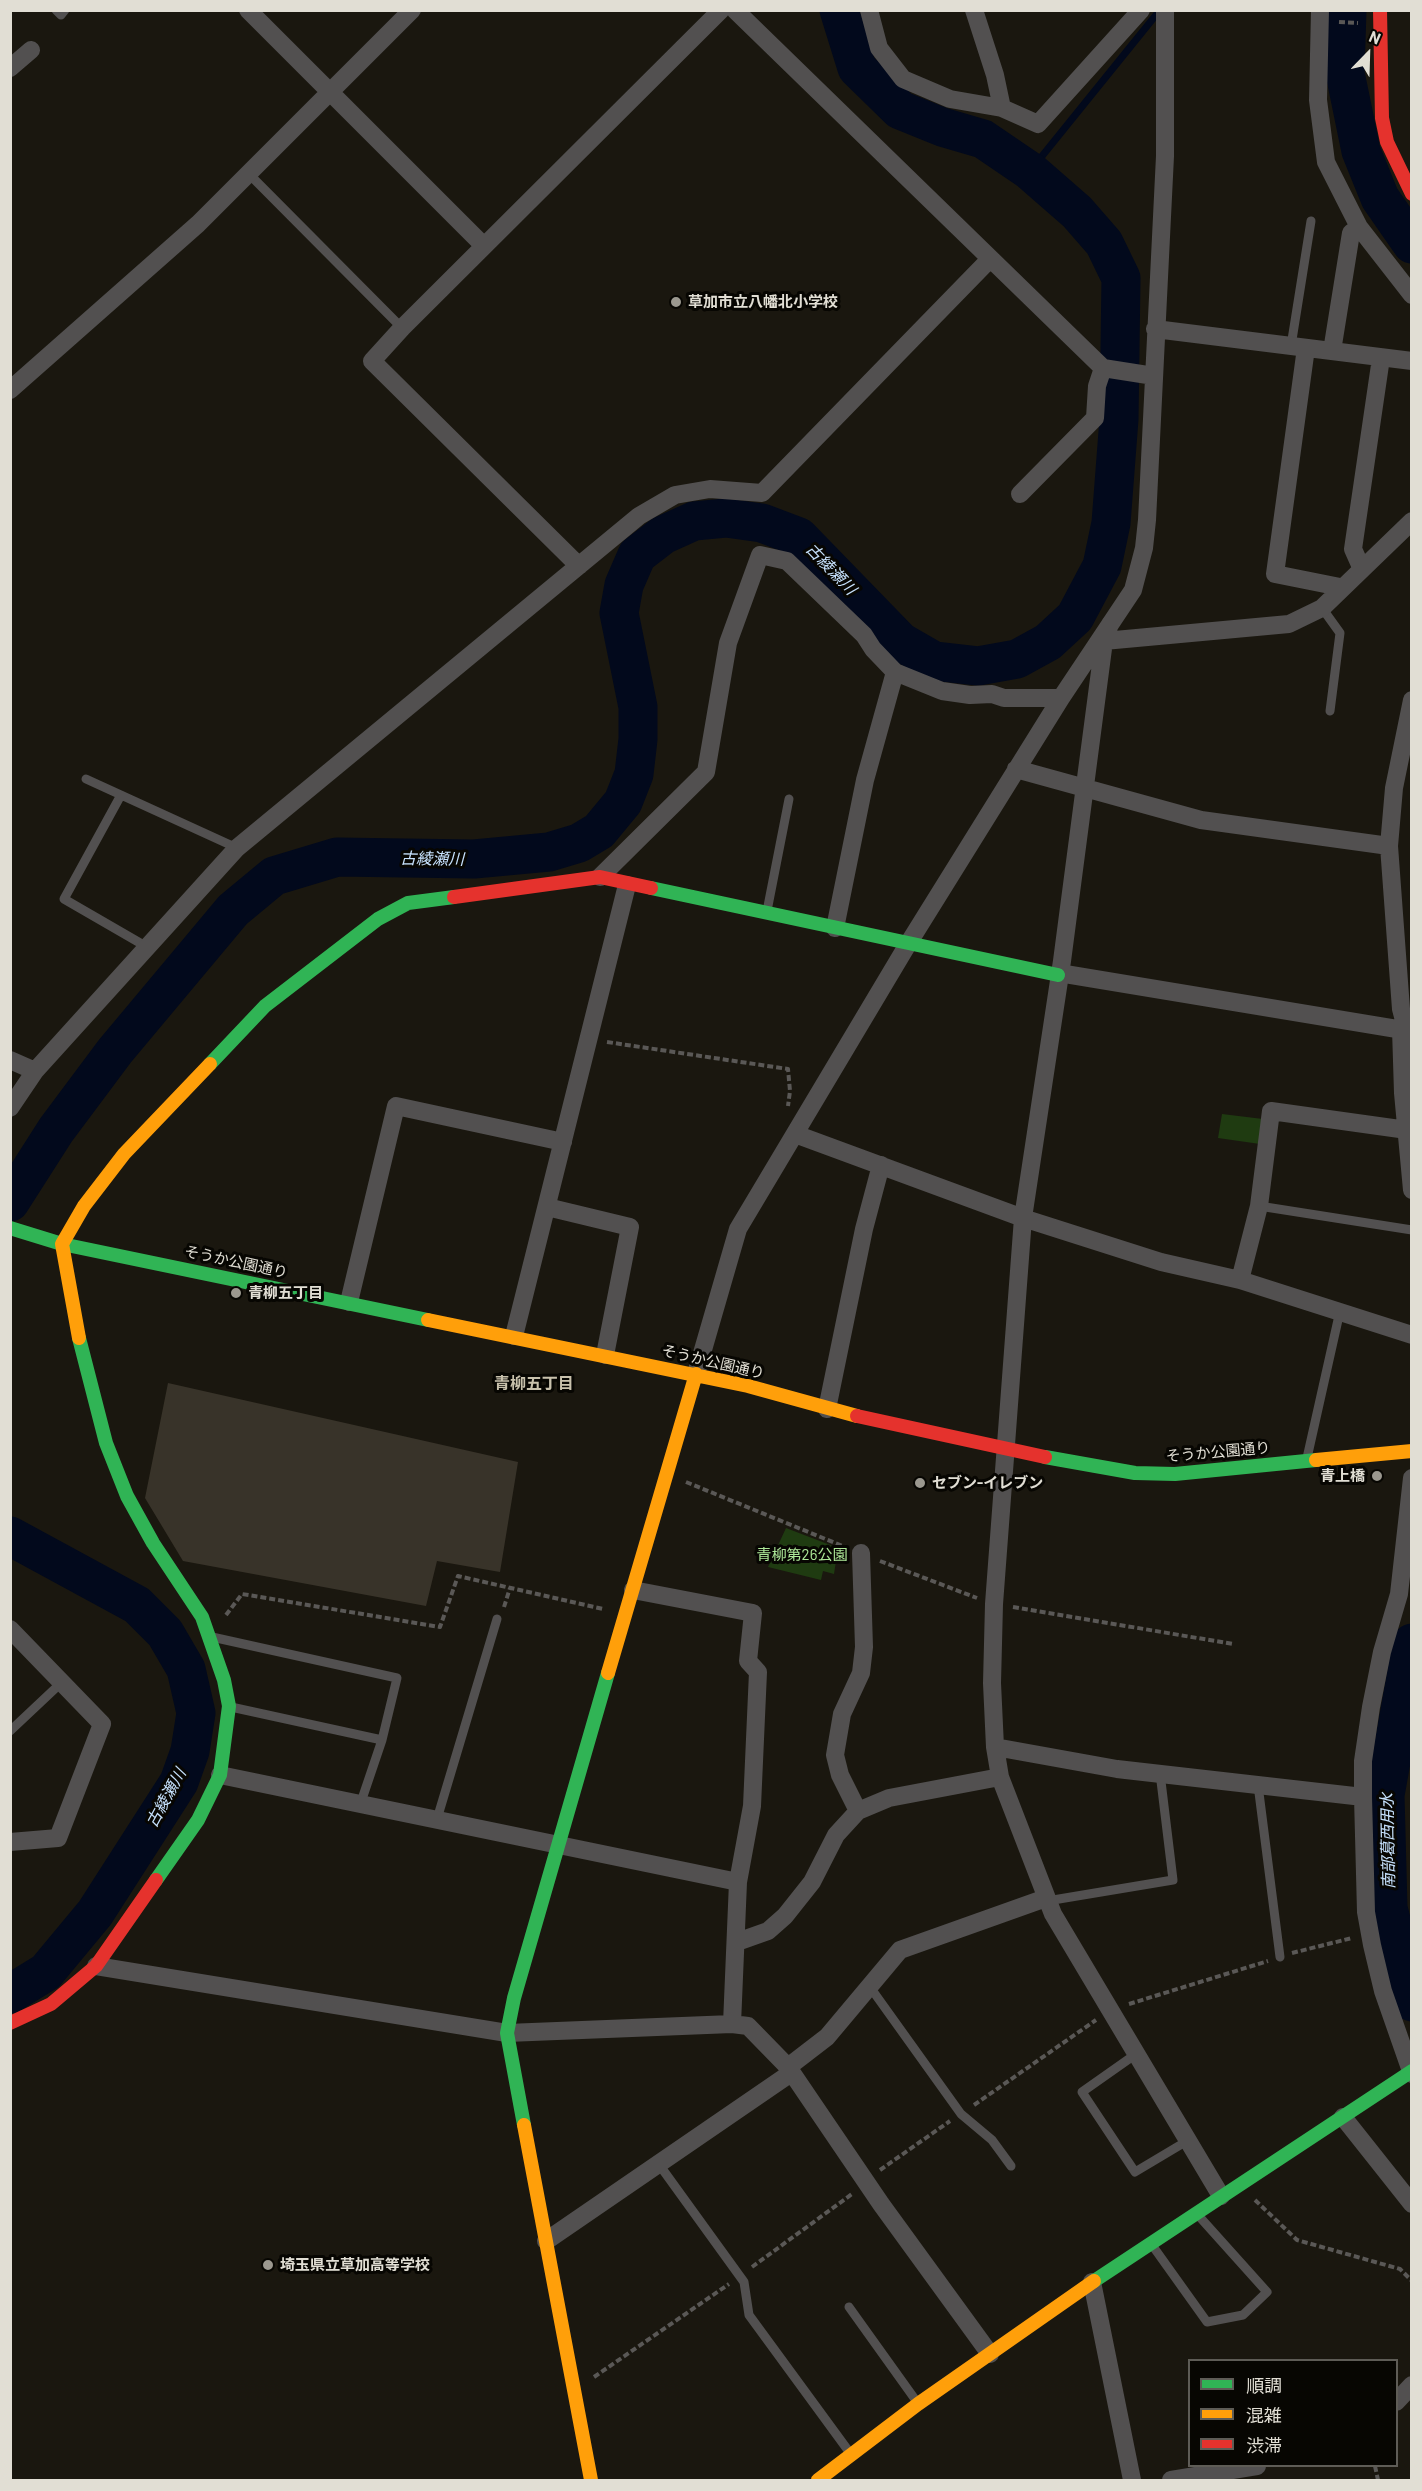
<!DOCTYPE html>
<meta charset="utf-8">
<style>
body{margin:0}
#map{position:relative;width:1422px;height:2491px;overflow:hidden;background:#1a170f;font-family:Barlow,"Noto Sans JP",sans-serif}
canvas{display:block}
.frame{position:absolute;inset:0;border:12px solid #e1ded4;pointer-events:none}
.legend{position:absolute;left:1188px;top:2359px;width:210px;height:108px;box-sizing:border-box;background:#070602;border:2px solid #5e5c56;margin:0;padding:8px 10px;list-style:none;font-size:18px;color:#e1ded4}
.legend li{display:flex;align-items:center;gap:12px;height:30px}
.legend b{width:30px;border:2px solid #5e5c56}
.north{position:absolute;left:1338px;top:24px;width:60px;height:60px;-webkit-text-stroke:4px #070602;paint-order:stroke;rotate:23deg;font-size:16px;font-weight:700;line-height:24px;text-align:center;color:#e1ded4}
.north::after{content:'';display:block;margin:auto;width:21px;height:27px;background:#e1ded4;clip-path:polygon(50% 0,100% 100%,50% 72%,0 100%)}
</style>
<div id="map">
<canvas width="1422" height="2491"></canvas>
<div class="frame"></div>
<ul class="legend">
<li><b style="height:8px;background:#30b455"></b>順調</li>
<li><b style="height:8px;background:#ff9f0a"></b>混雑</li>
<li><b style="height:8px;background:#e5322d"></b>渋滞</li>
</ul>
<div class="north">N</div>
</div>
<script>
const ctx = document.querySelector('canvas').getContext('2d');
ctx.lineJoin = 'round';
function fill(path, color) {
  ctx.fillStyle = color;
  ctx.fill(path, 'evenodd');
}
function toPath(rows) {
  const path = new Path2D();
  for (const r of rows) {
    path.moveTo(r[0], r[1]);
    for (let i = 2; i < r.length; i += 2) path.lineTo(r[i], r[i + 1]);
  }
  return path;
}
function stroke(path, color, width, dash) {
  ctx.strokeStyle = color;
  ctx.lineWidth = width;
  ctx.lineCap = dash ? 'butt' : 'round';
  ctx.setLineDash(dash || []);
  ctx.stroke(path);
}
function drawText(font, color, halo, rows, align = 'center') {
  ctx.font = font + ' Barlow,"Noto Sans JP",sans-serif';
  ctx.lineWidth = 6;
  ctx.setLineDash([]);
  ctx.textBaseline = 'middle';
  ctx.strokeStyle = halo;
  ctx.fillStyle = color;
  for (const [text, x, y, turn = 0] of rows) {
    ctx.save();
    ctx.translate(x, y);
    ctx.rotate((+turn || 0) * Math.PI / 180);
    ctx.textAlign = isNaN(turn) ? turn : align;
    if (halo) ctx.strokeText(text, 0, 0);
    ctx.fillText(text, 0, 0);
    ctx.restore();
  }
}
const green = toPath([
 [1222,1114,1263,1119,1260,1144,1218,1138],
 [786,1528,838,1548,834,1574,823,1571,821,1580,768,1567]
]);
const stream = toPath([
 [1030,171,1160,10]
]);
const river = toPath([
 [1347,10,1345,73,1361,151,1380,198,1412,244],
 [10,1202,56,1130,115,1051,233,910,274,876,337,857,474,859,549,852,579,843,599,831,623,802,634,774,638,739,638,707,619,613,624,585,637,555,663,535,694,521,726,518,762,523,799,537,901,642,934,661,978,666,1017,659,1048,642,1075,617,1102,566,1111,523,1119,419,1121,278,1104,243,1077,212,1030,171,983,139,942,127,900,110,857,68,839,10],
 [10,1536,137,1605,165,1633,186,1669,196,1713,190,1751,179,1782,95,1913,46,1972,10,1994],
 [1412,1643,1385,1795,1388,1908,1412,2002]
]);
const building = toPath([
 [168,1383,518,1462,500,1572,437,1561,426,1606,183,1561,145,1498]
]);
const path = toPath([
 [1339,22,1358,23],
 [607,1042,788,1069,790,1091,788,1106],
 [686,1482,845,1547],
 [880,1561,977,1598],
 [504,1607,510,1588],
 [1013,1607,1233,1644],
 [226,1615,242,1594,440,1627,458,1576,603,1609],
 [1292,1953,1352,1938],
 [1129,2004,1268,1961],
 [974,2105,1096,2020],
 [880,2170,950,2121],
 [1255,2200,1297,2240,1400,2269,1412,2281],
 [752,2267,852,2194],
 [594,2377,729,2284],
 [1375,2466,1378,2480]
]);
const lane = toPath([
 [56,10,61,15,65,10],
 [248,173,402,328],
 [1291,346,1311,221],
 [1322,608,1340,633,1330,711],
 [86,779,237,848],
 [121,795,64,899,147,947],
 [767,911,789,799],
 [1259,1206,1412,1230],
 [1307,1458,1340,1311],
 [212,1637,397,1678,382,1740,360,1805],
 [231,1707,382,1740],
 [10,1731,61,1683],
 [1258,1785,1280,1957],
 [437,1819,497,1619],
 [1047,1901,1173,1880,1160,1773],
 [870,1987,961,2114,992,2140,1011,2166],
 [1136,2054,1082,2092,1135,2172,1187,2141],
 [658,2163,744,2282,749,2315,850,2453],
 [1152,2245,1207,2322,1243,2315,1267,2292,1197,2214],
 [849,2307,917,2402]
]);
const street = toPath([
 [248,10,484,246],
 [735,10,1103,368,1154,376],
 [869,10,879,48,903,79,950,99,1002,108,1038,124,1141,10],
 [974,10,995,75,1002,108],
 [1320,10,1318,100,1326,162,1359,227,1412,295],
 [10,68,31,50],
 [1155,329,1412,361],
 [1306,348,1275,574,1340,587],
 [1332,351,1351,233,1359,227],
 [10,390,198,224,412,10],
 [1020,494,1095,418,1097,386,1103,368],
 [579,566,372,361,402,328,721,10],
 [1361,567,1353,549,1381,358],
 [1110,624,1104,641,1062,961,1023,1218,994,1604,992,1683,995,1747,1000,1777,1053,1914,1221,2196],
 [1104,641,1289,624,1322,608,1412,521],
 [1016,769,1201,820,1389,846],
 [600,877,706,772,728,643,760,555,787,561,864,635,873,649,895,672,942,691,970,695,992,694,1004,698,1061,698],
 [835,928,865,780,895,672],
 [1059,973,1397,1029,1412,1025],
 [1406,1028,1401,1009,1389,846,1394,788,1412,700],
 [1401,1029,1403,1093,1412,1190],
 [10,1060,35,1071],
 [10,1108,35,1071,237,848,639,516,675,495,710,489,762,493,990,259],
 [795,1134,1023,1218,1161,1262,1240,1280,1412,1335],
 [547,1207,630,1227,605,1355],
 [1240,1280,1259,1206,1271,1111,1407,1130],
 [349,1302,396,1106,563,1142],
 [514,1336,627,885],
 [696,1374,738,1229,908,944,1061,698,1133,590,1144,548,1147,520,1165,156,1165,10],
 [827,1409,864,1229,881,1165],
 [1412,1478,1399,1594,1382,1652,1371,1707,1363,1761,1363,1797,1366,1912,1372,1945,1383,1991,1412,2074],
 [633,1590,753,1613,748,1661,758,1672,752,1806,738,1882,732,2024,748,2026,788,2067,881,2204,990,2354],
 [10,1629,102,1724,58,1838,10,1842],
 [995,1747,1117,1769,1363,1797],
 [220,1775,738,1882],
 [858,1811,840,1775,835,1755,842,1714,861,1673,864,1647,861,1553],
 [737,1942,768,1931,785,1916,812,1882,836,1835,858,1811,889,1798,1000,1777],
 [96,1966,507,2033,732,2024],
 [788,2067,827,2037,900,1950,1046,1898],
 [1343,2117,1412,2204],
 [546,2241,791,2073],
 [1092,2282,1132,2480],
 [1396,2402,1412,2385],
 [1171,2480,1257,2466]
]);
const fast = toPath([
 [651,888,1058,975],
 [210,1064,265,1006,378,919,408,903,454,897],
 [10,1228,62,1244,428,1320],
 [79,1338,106,1443,127,1496,153,1543,202,1617,224,1680,229,1706,220,1775,198,1820,156,1880],
 [1045,1457,1135,1473,1175,1474,1316,1460],
 [524,2125,507,2033,514,1998,608,1673],
 [1094,2281,1412,2071]
]);
const slow = toPath([
 [428,1320,748,1386,857,1416],
 [79,1338,62,1244,84,1206,124,1154,210,1064],
 [1316,1460,1412,1451],
 [608,1673,696,1374],
 [524,2125,591,2480],
 [818,2480,918,2404,1094,2281]
]);
const jam = toPath([
 [1380,10,1382,118,1387,142,1412,194],
 [454,897,600,877,651,888],
 [857,1416,1045,1457],
 [10,2023,51,2004,96,1966,156,1880]
]);
const markers = [
 [676,302,6,"#9b988f"],
 [236,1293,6,"#9b988f"],
 [1377,1476,6,"#9b988f"],
 [920,1483,6,"#9b988f"],
 [268,2265,6,"#9b988f"]
];
const poiNames = [
 ["草加市立八幡北小学校",688,302],
 ["青柳五丁目",248,1293],
 ["青上橋",1365,1476,"right"],
 ["セブン-イレブン",932,1483],
 ["埼玉県立草加高等学校",280,2265]
];
const streetNames = [
 ["そうか公園通り",236,1262,12],
 ["そうか公園通り",713,1362,13],
 ["そうか公園通り",1218,1452,-5]
];
const parkNames = [
 ["青柳第26公園",802,1555]
];
const waterNames = [
 ["古綾瀬川",831,569,46],
 ["古綾瀬川",432,859,1],
 ["古綾瀬川",166,1798,-61],
 ["南部葛西用水",1388,1841,-91]
];
const neighbourhoodNames = [
 ["青柳五丁目",534,1384]
];
fill(green, '#1f3b11');
stroke(stream, '#02091c', 7);
stroke(river, '#02091c', 39);
fill(building, '#383329');
stroke(path, '#5a5856', 4, [6, 3]);
stroke(lane, '#525050', 9);
stroke(street, '#525050', 18);
stroke(fast, '#30b455', 14);
stroke(slow, '#ff9f0a', 14);
stroke(jam, '#e5322d', 14);
for (const [x, y, r, color] of markers) {
  const dot = new Path2D();
  dot.arc(x, y, r, 0, 2 * Math.PI);
  ctx.fillStyle = color;
  ctx.fill(dot);
  stroke(dot, '#070602', 2);
}
drawText('bold 15px', '#e1ded4', '#070602', poiNames, 'left');
drawText('15px', '#e1ded4', '#070602', streetNames);
drawText('15px', '#ade798', '#070602', parkNames);
drawText('italic 16px', '#c7e2fe', '#070602', waterNames);
drawText('bold 16px', '#c8c1ac', '#070602', neighbourhoodNames);
</script>
